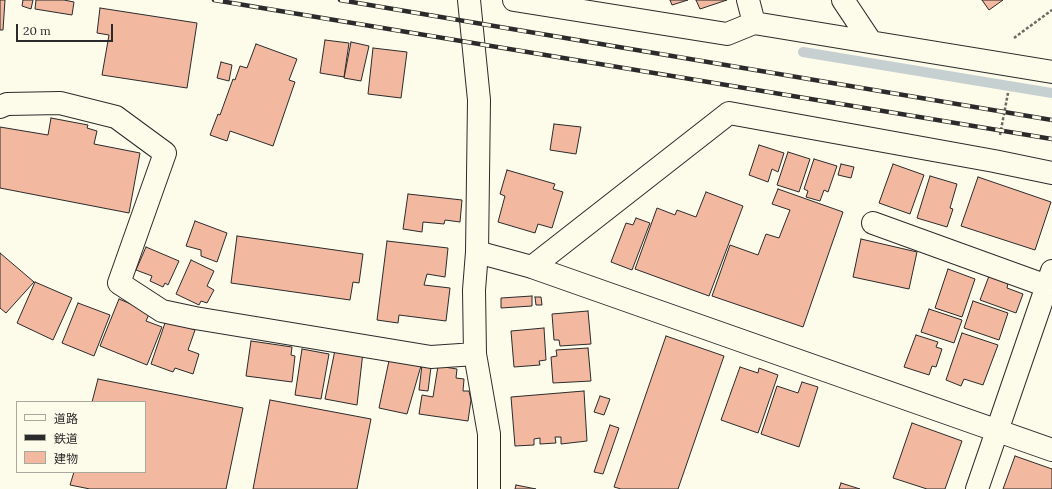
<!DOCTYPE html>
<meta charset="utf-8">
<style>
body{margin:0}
#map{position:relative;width:1052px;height:489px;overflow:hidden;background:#fdfbea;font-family:Lora,"Noto Sans JP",serif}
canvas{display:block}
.legend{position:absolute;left:16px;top:401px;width:130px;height:72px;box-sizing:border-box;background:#fdfbea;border:1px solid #a9a89e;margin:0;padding:5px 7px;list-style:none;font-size:12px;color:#2b2b2b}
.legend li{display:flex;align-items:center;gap:8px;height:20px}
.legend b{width:20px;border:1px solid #a9a89e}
.scale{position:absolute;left:16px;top:24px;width:97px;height:18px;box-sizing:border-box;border:2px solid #2b2b2b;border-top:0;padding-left:5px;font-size:12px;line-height:14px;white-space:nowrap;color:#2b2b2b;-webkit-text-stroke:3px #fdfbea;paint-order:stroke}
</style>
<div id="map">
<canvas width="1052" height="489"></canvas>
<ul class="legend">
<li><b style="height:5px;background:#fdfbea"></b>道路</li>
<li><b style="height:5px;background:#2b2b2b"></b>鉄道</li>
<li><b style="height:11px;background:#f2b8a0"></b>建物</li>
</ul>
<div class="scale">20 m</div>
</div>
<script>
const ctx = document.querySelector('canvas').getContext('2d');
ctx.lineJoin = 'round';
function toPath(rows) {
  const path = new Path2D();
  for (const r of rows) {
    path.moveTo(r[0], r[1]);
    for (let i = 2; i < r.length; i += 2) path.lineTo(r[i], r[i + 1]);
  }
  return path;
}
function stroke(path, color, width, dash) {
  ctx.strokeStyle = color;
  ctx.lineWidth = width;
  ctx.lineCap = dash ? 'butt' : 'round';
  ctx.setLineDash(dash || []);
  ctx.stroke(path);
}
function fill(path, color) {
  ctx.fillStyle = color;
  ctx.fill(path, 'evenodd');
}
const stream = toPath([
 [803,52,1052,93]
]);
const building = toPath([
 [0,0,5,0,3,30,0,30,0,0],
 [23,0,33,0,31,9,22,6,23,0],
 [36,0,64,0,74,2,72,15,35,9,36,0],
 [670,0,688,0,672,5,670,0],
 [696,0,727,0,700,9,696,0],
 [982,0,1003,0,989,10,982,0],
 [100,8,197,23,187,88,102,75,109,35,97,33,100,8],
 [325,40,349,43,344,77,320,73,325,40],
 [351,42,369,46,361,81,344,78,351,42],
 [256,44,297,59,289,80,295,82,273,146,230,131,227,141,210,135,218,114,220,115,233,79,235,80,240,66,247,68,256,44],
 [373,48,407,52,401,98,368,94,373,48],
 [221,62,232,65,229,81,217,78,221,62],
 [51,118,88,125,87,128,97,131,94,144,140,153,129,213,0,188,0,127,48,135,51,118],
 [554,124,581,127,576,154,550,150,554,124],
 [759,145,784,153,778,172,772,169,768,182,749,175,759,145],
 [788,152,810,159,799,192,777,185,788,152],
 [814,159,837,166,828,192,824,190,820,201,806,197,808,191,804,189,814,159],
 [841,164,854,167,851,178,838,175,841,164],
 [893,164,924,175,910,214,879,203,893,164],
 [507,170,555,184,553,189,563,192,552,228,538,224,535,233,498,222,505,196,500,194,507,170],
 [930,176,957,184,950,208,953,209,947,227,917,218,930,176],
 [978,177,1051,202,1035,250,961,226,978,177],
 [778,189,843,212,803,327,712,296,730,245,758,255,766,234,779,238,790,210,772,204,778,189],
 [706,192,743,206,709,296,635,269,657,208,675,215,677,210,696,217,706,192],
 [408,194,462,200,460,222,445,220,444,224,423,222,422,232,403,229,408,194],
 [636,218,650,223,632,270,611,262,626,223,633,225,636,218],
 [195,221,227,233,217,262,201,256,201,250,186,246,195,221],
 [237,236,363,254,359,283,353,282,350,300,231,283,237,236],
 [861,239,917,252,909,289,853,277,861,239],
 [387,241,448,248,445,277,427,274,424,285,450,288,446,321,399,315,398,323,377,320,387,241],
 [146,247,179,261,168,285,165,283,163,287,150,281,152,276,136,270,146,247],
 [0,253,34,282,6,313,0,308,0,253],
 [191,260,214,271,207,286,214,290,207,303,201,301,199,305,176,294,191,260],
 [948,269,975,279,962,317,935,308,948,269],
 [989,276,1008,283,1007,288,1023,294,1016,313,980,300,989,276],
 [35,282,72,298,53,340,17,323,35,282],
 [532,296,532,306,501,308,501,298,532,296],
 [535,297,541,297,542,305,536,305,535,297],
 [119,299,150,312,146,321,162,327,147,365,100,346,119,299],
 [973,301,1008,313,999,340,964,328,973,301],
 [78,303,110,315,94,356,62,343,78,303],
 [929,309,962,320,954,343,921,332,929,309],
 [588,311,591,344,560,346,559,340,554,340,552,314,588,311],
 [166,320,195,330,188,350,199,354,193,374,175,368,173,372,151,364,166,320],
 [544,328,546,360,539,361,540,365,514,367,511,331,544,328],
 [962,333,998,345,983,385,964,379,961,386,946,380,962,333],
 [916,335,938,342,936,347,942,349,936,367,932,366,929,375,904,367,916,335],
 [666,336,724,356,678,489,621,489,614,487,666,336],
 [251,341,292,347,291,355,295,356,292,382,246,376,251,341],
 [588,348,591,381,553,383,551,357,557,356,556,350,588,348],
 [302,349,329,354,321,399,295,395,302,349],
 [335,350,363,352,357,405,325,399,335,350],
 [390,356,423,359,407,414,379,408,390,356],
 [422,365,431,367,428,391,419,390,422,365],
 [438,366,457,369,456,378,464,379,463,391,469,391,471,400,468,421,419,414,422,395,433,397,438,366],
 [740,367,758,373,759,368,778,375,758,433,721,420,740,367],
 [98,379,243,408,226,489,90,489,70,485,74,472,145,472,145,402,92,402,98,379],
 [802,382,818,387,799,447,761,434,777,386,798,393,802,382],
 [584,391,587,441,561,444,561,437,555,437,556,443,540,444,540,438,534,439,534,445,515,446,511,397,584,391],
 [600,396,610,399,604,415,594,412,600,396],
 [270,400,371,419,357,489,253,489,270,400],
 [912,423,962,441,945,489,927,489,893,478,912,423],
 [610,425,619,428,603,474,594,472,610,425],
 [1015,456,1052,469,1052,489,1003,489,1015,456],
 [841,483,860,489,839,489,841,483],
 [516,485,536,489,515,489,516,485]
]);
const path = toPath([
 [1014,38,1052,10],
 [1000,135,1008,93]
]);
const minor = toPath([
 [469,0,479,100,477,252,474,290,475,354,489,434,489,489],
 [514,0,727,34,754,23],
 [748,0,754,23,1052,72],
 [843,0,871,42],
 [0,107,7,104,60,103,116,117,165,153,119,283,162,311,195,318,431,357,475,354],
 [873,223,1047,286],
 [477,252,532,267,1052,450],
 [532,267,729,113,994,161,1052,173],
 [977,489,1052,271]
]);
const rail = toPath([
 [214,0,1052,139],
 [340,0,1052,120]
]);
stroke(stream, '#c7d0d0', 10);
fill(building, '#f2b8a0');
stroke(building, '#2b2b2b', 1);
stroke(minor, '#2b2b2b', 24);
stroke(path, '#6a6964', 2.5, [3, 2]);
stroke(minor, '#fdfbea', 22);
stroke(rail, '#2b2b2b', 4.5);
stroke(rail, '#fdfbea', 3, [9]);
</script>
